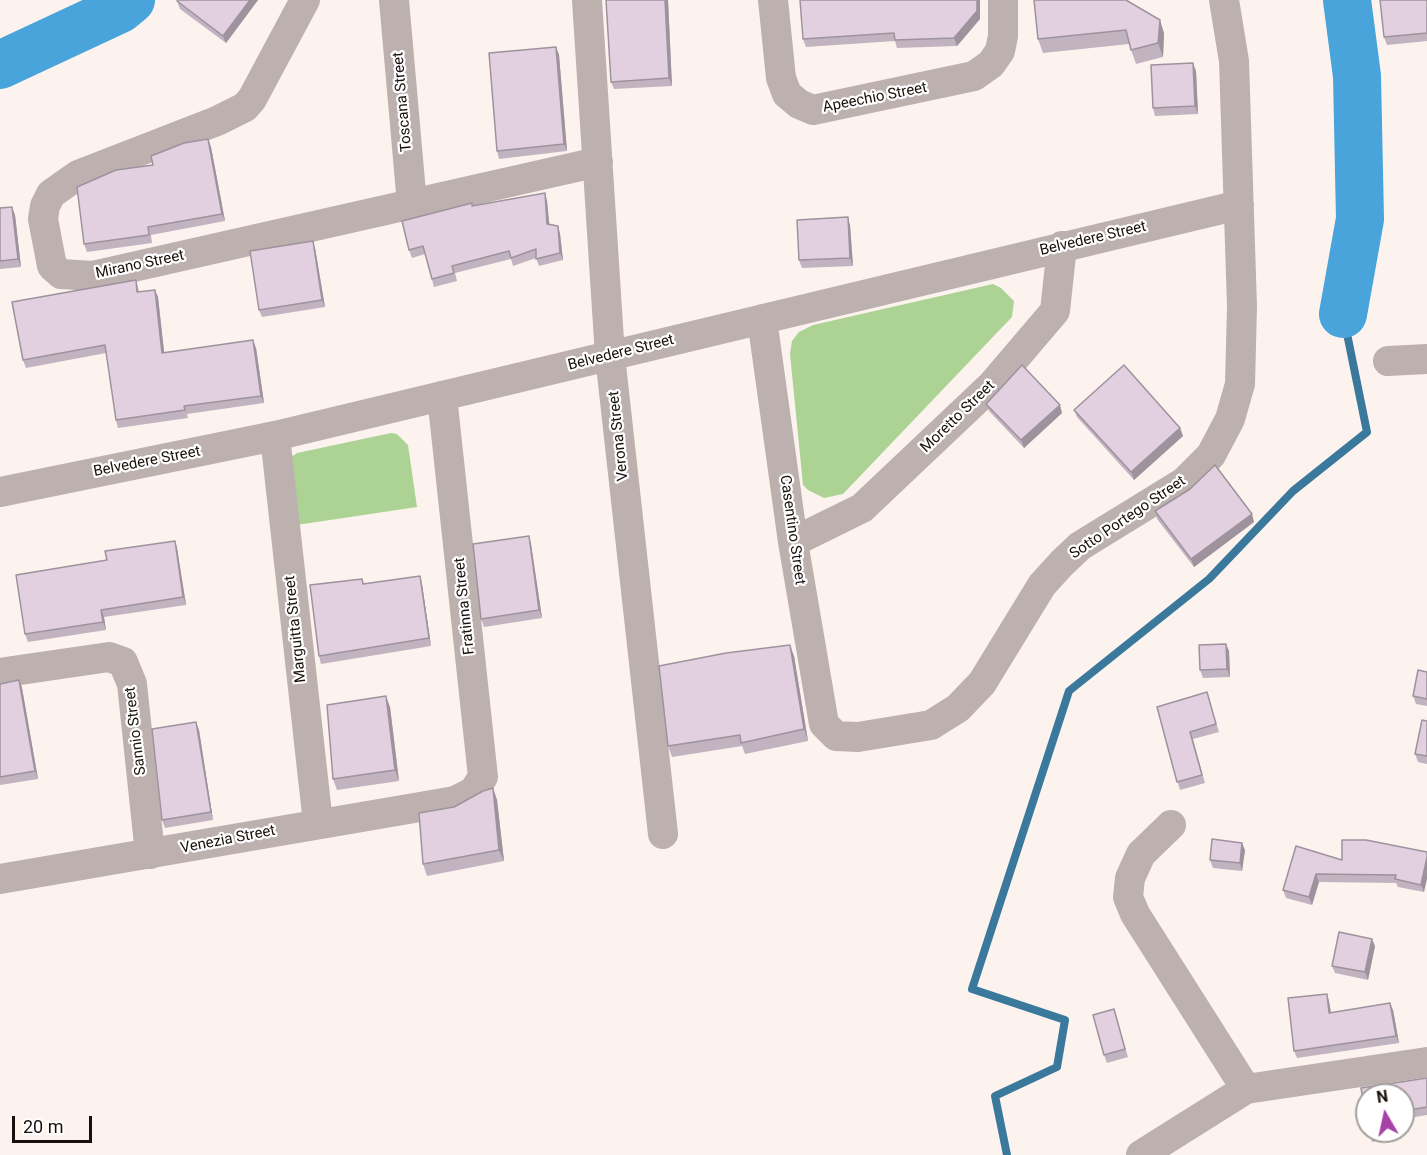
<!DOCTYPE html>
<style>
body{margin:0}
#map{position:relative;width:1427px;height:1155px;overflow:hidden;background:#fcf3ee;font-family:Roboto,sans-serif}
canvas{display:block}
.north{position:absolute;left:1355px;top:1083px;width:60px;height:60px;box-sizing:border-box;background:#fff;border:2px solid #a39f9e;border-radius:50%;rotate:351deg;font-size:16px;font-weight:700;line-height:24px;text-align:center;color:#18100c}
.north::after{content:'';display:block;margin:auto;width:21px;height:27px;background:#a642a8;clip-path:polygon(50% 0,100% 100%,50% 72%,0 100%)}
.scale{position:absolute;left:12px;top:1116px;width:80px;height:27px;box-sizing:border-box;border:3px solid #18100c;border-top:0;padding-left:8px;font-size:18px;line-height:21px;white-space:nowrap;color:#18100c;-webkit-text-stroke:4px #fff;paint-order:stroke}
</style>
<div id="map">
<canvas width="1427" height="1155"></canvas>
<div class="north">N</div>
<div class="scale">20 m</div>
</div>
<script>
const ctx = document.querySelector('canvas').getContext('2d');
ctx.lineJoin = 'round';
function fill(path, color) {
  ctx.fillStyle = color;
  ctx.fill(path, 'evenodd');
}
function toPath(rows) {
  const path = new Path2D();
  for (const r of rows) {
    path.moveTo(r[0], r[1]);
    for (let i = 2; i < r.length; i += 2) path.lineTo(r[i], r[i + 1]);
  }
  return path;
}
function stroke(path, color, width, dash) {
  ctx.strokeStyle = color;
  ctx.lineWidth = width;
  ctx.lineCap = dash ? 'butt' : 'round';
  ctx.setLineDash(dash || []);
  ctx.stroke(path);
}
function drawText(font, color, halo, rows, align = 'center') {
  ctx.font = font + ' Roboto,sans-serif';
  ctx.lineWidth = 4.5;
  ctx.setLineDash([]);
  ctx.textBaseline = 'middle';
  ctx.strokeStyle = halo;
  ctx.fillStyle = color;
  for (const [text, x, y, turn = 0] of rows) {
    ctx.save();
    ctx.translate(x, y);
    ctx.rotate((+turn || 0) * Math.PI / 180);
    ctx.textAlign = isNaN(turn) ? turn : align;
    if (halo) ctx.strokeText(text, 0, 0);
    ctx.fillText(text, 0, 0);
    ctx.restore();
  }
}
const green = toPath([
 [993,284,1001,288,1014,301,1012,317,843,494,824,498,808,490,803,485,790,354,792,341,799,332,813,325],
 [391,433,397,434,408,445,417,507,290,526,291,457,297,453]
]);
const stream = toPath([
 [1007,1155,995,1096,1057,1067,1065,1020,972,989,1069,691,1209,579,1293,491,1367,432,1343,314]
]);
const river = toPath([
 [0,65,120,9,131,0],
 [1343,314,1360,219,1357,76,1347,0]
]);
const minor = toPath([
 [305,0,252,99,245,107,217,121,78,175,51,194,45,206,43,219,52,266,61,274,93,276,598,162],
 [394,0,412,204],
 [587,0,610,356,663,834],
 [773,0,781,78,787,94,799,104,813,110,974,76,991,64,1000,51,1003,36,1003,0],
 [762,319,793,542,824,724,836,736,858,737,931,725,958,708,982,683,1042,585,1062,563,1080,546,1184,482,1211,455,1230,419,1240,384,1242,306,1234,61,1224,0],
 [1388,361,1427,359],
 [275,436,318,823],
 [0,492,275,436,1239,205],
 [793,542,862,508,992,385,1055,311,1062,246],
 [0,673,109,657,123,662,132,684,150,854],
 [1171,825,1141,854,1130,878,1128,897,1135,914,1246,1089],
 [0,879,455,801,473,792,483,777,442,396],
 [1141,1155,1246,1089,1427,1062]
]);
const wall = toPath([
 [178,0,258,0,226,43,180,9,177,1],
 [668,0,672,86,614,89,611,82],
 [1126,0,1164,33,1163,57,1136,64,1129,44,1043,53,1038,39],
 [1427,0,1427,41,1387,45,1384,37],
 [980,19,957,46,897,48,895,41,806,47,803,39],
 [556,47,559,55,567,151,499,159,497,151],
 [1196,71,1198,114,1155,116,1153,108],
 [208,139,211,147,225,221,151,235,152,243,87,252,84,244,153,165],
 [545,193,547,201,549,224,558,226,560,234,563,260,539,266,536,258,513,266,511,259,455,273,457,281,434,287,425,254,412,258,409,250,473,206],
 [0,205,0,208,15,215,21,267,0,269],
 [850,225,853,266,802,268,799,260],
 [315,248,325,307,262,317,259,310],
 [136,280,139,291,158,297,164,352,256,348,264,403,187,414,188,418,118,428,116,420,106,353,26,368,23,360],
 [986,404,1062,413,1024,448,989,411],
 [1074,410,1180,428,1183,436,1134,480,1077,417],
 [1155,511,1254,522,1194,567,1157,519],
 [175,541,177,548,186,605,104,617,106,630,28,642,25,634,107,560],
 [531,544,542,618,484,627,481,619],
 [362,579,364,584,422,584,431,646,321,664,319,656],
 [1226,644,1229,651,1230,677,1203,678,1200,670],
 [794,656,808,741,745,754,742,746,672,757,668,746],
 [1427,672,1427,706,1416,704,1413,696],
 [19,680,22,688,38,779,0,785,0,684],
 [1207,692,1219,732,1193,739,1205,783,1180,790,1157,707],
 [390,707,399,781,337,790,333,779],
 [1427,721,1427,764,1418,762,1415,754],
 [199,730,213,820,165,828,162,820],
 [493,788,497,800,504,861,427,876,423,864,454,807],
 [1245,850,1242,871,1213,868,1210,860],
 [1427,852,1424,892,1398,887,1396,883,1319,882,1312,905,1286,898,1283,890,1342,860],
 [1375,946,1368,980,1335,973,1332,966],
 [1329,1001,1331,1013,1393,1010,1399,1043,1297,1058,1294,1051],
 [1114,1009,1128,1057,1107,1063,1104,1055],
 [1427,1078,1427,1115,1403,1119,1403,1095],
 [1369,1131,1401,1131,1402,1137,1372,1142]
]);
const shadedWall = toPath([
 [250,0,258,0,226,43,223,36],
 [665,0,668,0,672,86,669,78],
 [977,0,980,0,980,19,957,46,954,38],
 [1160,20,1164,33,1163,57,1158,43],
 [556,47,559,55,567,151,564,144],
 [1193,63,1196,71,1198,114,1195,106],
 [208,139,211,147,225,221,222,214],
 [545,193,547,201,550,231,547,224],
 [12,207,15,215,21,267,18,259],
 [848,217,850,225,853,266,850,258],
 [558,226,560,234,563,260,560,253],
 [313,241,315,248,325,307,322,300],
 [155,290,158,297,165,360,162,353],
 [253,340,256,348,264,403,261,396],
 [1060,405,1062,413,1024,448,1021,440],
 [1180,428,1183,436,1134,480,1131,472],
 [1252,514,1254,522,1194,567,1191,559],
 [529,536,531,544,542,618,539,610],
 [175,541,177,548,186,605,183,597],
 [420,576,422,584,431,646,429,638],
 [101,610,104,617,106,630,103,622],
 [1226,644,1229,651,1230,677,1227,669],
 [790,645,794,656,808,741,804,729],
 [19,680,22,688,38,779,35,771],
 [386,696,390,707,399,781,395,770],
 [196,722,199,730,213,820,211,812],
 [493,788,497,800,504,861,499,850],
 [1242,843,1245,850,1242,871,1240,863],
 [1427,857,1427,879,1424,892,1421,885],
 [1316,874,1319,882,1312,905,1309,897],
 [1372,939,1375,946,1368,980,1365,972],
 [1327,994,1329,1001,1332,1021,1329,1013],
 [1390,1003,1393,1010,1399,1043,1396,1036]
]);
const building = toPath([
 [178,0,250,0,223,36,177,1,178,0],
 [606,0,665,0,669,78,611,82,606,0],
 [800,0,977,0,977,11,954,38,895,40,894,33,803,39,800,0],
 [1034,0,1126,0,1160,20,1158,43,1131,50,1126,30,1038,39,1034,0],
 [1380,0,1427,0,1427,33,1384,37,1380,0],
 [556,47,564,144,497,151,489,53,556,47],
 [1193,63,1195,106,1153,108,1151,65,1193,63],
 [208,139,222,214,148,227,149,235,84,244,77,187,116,170,153,165,151,156,184,143,208,139],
 [545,193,547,224,558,226,560,253,536,259,536,249,511,258,509,251,452,266,454,273,432,279,423,246,409,250,402,221,472,203,472,206,545,193],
 [12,207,18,259,0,261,0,208,12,207],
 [848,217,850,258,799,260,797,220,848,217],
 [313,241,322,300,259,310,250,251,313,241],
 [136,280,137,292,155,290,162,353,253,340,261,396,184,406,185,410,116,420,105,345,23,360,12,302,136,280],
 [1022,365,1060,405,1021,440,986,404,1022,365],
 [1124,365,1180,428,1131,472,1074,410,1124,365],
 [1215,465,1252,514,1191,559,1155,511,1190,489,1215,465],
 [529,536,539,610,481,619,473,544,529,536],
 [175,541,183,597,101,610,103,622,25,634,16,575,107,560,105,551,175,541],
 [420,576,429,638,319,656,310,585,362,579,363,584,420,576],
 [1226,644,1227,669,1200,670,1199,645,1226,644],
 [790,645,804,729,741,743,740,735,668,746,659,666,726,653,790,645],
 [1418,670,1427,672,1427,699,1413,696,1418,670],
 [19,680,35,771,0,777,0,684,19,680],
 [1207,692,1216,724,1190,732,1202,775,1177,782,1157,707,1207,692],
 [386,696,395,770,333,779,327,705,386,696],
 [1422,720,1427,721,1427,756,1415,754,1422,720],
 [196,722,211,812,162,820,152,729,196,722],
 [493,788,499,850,423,864,419,813,454,807,483,791,493,788],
 [1212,839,1242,843,1240,863,1210,860,1212,839],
 [1342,840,1366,840,1427,852,1427,857,1421,885,1395,879,1396,875,1316,874,1309,897,1283,890,1296,846,1342,860,1342,840],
 [1339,932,1372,939,1365,972,1332,966,1339,932],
 [1327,994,1329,1013,1390,1003,1396,1036,1294,1051,1288,998,1327,994],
 [1114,1009,1125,1049,1104,1055,1093,1015,1114,1009],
 [1427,1078,1427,1107,1403,1111,1403,1095,1367,1095,1367,1121,1361,1088,1427,1078],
 [1369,1131,1389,1131,1369,1134,1369,1131]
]);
const streetNames = [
 ["Apeechio Street",875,98,-11],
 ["Toscana Street",403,102,-95],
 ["Belvedere Street",1093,239,-13],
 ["Mirano Street",140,265,-12],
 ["Belvedere Street",621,353,-14],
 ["Moretto Street",958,417,-44],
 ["Verona Street",619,436,-96],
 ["Belvedere Street",147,462,-11],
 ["Sotto Portego Street",1128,518,-34],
 ["Casentino Street",792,530,82],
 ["Fratinna Street",465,606,-96],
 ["Marguitta Street",296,629,-96],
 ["Sannio Street",136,731,-97],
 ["Venezia Street",228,840,-11]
];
fill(green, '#acd394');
stroke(stream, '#3a789c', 8);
stroke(river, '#48a4da', 48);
stroke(minor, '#bdb1b0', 30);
fill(wall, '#c2b3c1');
fill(shadedWall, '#9e929d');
fill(building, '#e2d0e0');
stroke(building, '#9e929d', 1.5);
drawText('15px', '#18100c', '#fff', streetNames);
</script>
